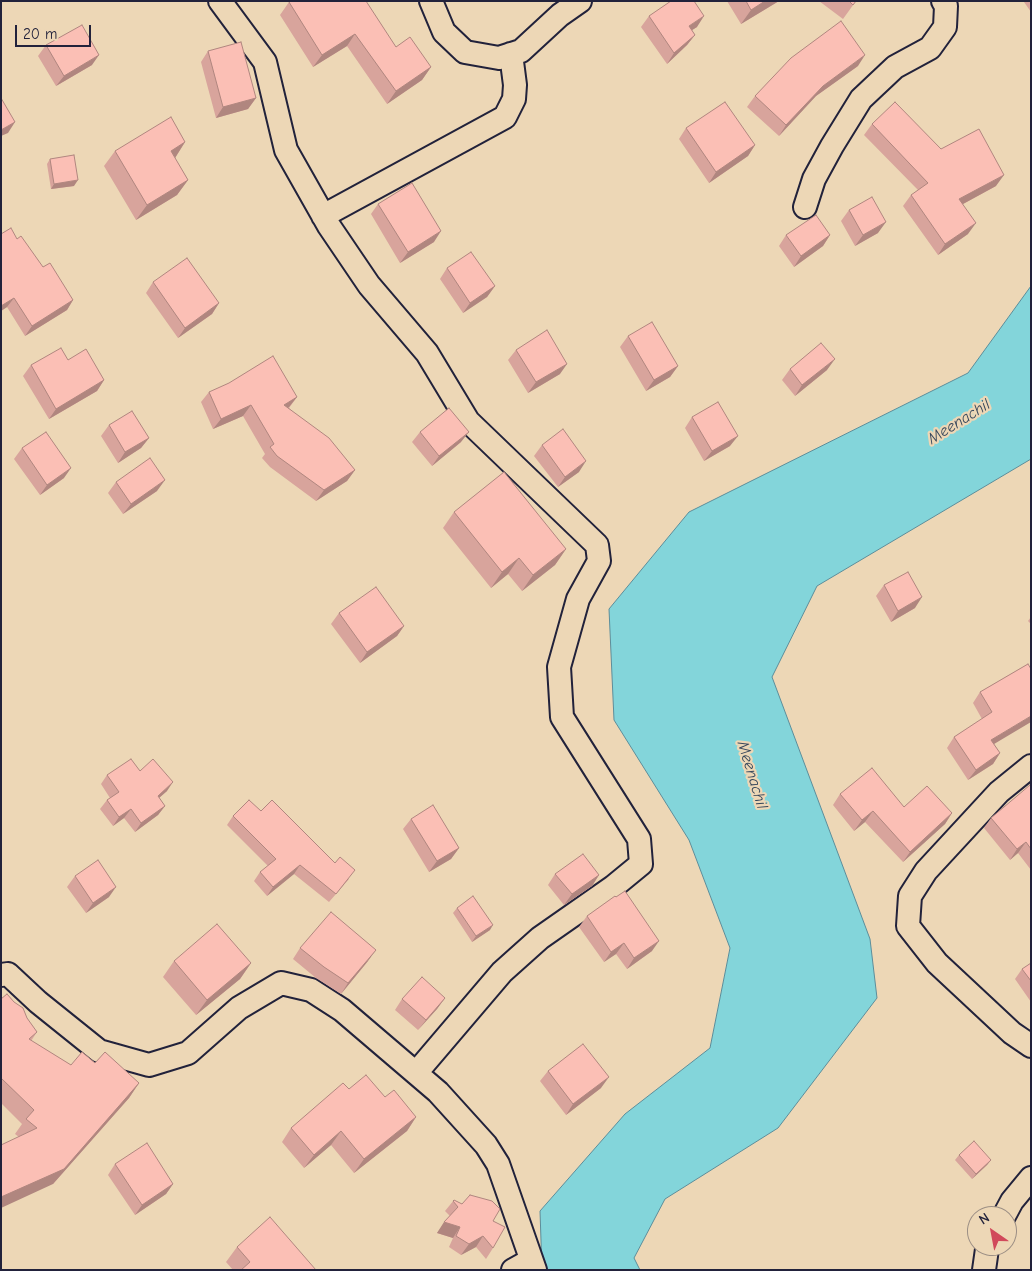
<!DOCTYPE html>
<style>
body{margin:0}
#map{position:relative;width:1032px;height:1271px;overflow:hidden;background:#edd7b6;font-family:"Comic Neue",sans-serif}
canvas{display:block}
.frame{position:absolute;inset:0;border:2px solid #22223b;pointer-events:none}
.north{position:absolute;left:967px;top:1206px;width:50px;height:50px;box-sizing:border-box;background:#edd7b6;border:1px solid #9c8f85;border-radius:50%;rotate:327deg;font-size:14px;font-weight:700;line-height:20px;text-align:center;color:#22223b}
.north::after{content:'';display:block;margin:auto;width:18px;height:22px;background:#d1495b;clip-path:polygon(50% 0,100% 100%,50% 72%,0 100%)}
.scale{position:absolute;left:15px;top:25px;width:76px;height:22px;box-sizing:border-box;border:2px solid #22223b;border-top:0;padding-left:6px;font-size:15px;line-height:18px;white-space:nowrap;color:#22223b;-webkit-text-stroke:4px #edd7b6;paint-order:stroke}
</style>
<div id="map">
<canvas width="1032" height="1271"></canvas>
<div class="frame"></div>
<div class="north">N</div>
<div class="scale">20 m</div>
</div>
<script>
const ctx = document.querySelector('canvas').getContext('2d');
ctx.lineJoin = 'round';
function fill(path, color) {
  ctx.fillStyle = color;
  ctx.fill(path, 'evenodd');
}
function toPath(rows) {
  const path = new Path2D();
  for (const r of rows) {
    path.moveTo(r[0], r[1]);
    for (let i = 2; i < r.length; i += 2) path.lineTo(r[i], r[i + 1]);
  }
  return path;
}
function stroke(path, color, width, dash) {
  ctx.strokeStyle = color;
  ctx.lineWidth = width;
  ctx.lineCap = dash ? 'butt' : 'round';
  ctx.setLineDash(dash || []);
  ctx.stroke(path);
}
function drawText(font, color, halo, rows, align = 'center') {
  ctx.font = font + ' "Comic Neue",sans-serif';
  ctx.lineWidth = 4.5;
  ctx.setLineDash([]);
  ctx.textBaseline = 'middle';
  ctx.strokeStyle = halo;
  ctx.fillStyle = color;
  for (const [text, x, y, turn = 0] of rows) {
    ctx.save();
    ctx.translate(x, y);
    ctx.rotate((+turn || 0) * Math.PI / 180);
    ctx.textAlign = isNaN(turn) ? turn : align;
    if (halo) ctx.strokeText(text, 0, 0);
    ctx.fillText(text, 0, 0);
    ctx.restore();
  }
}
const water = toPath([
 [1031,286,1031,459,817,586,772,677,870,939,877,998,778,1128,665,1199,634,1258,640,1270,542,1270,540,1211,625,1114,710,1048,730,948,689,840,614,720,609,609,689,512,968,373,1031,286]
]);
const minor = toPath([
 [220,1,265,62,286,150,329,226,369,285,427,353,468,421,597,545,599,561,578,599,559,667,562,717,639,839,641,864,613,887,540,938,502,972,416,1073],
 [431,1,444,32,465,52,499,58,521,51,560,15,580,1],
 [805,207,814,179,832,146,861,99,895,67,930,48,945,27,946,6,943,1],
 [323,216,505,117,514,99,515,85,511,54],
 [1031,766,999,792,926,871,910,896,908,926,937,963,1012,1033,1031,1046],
 [1,975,8,974,38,1002,99,1051,149,1065,188,1053,239,1008,281,983,311,990,342,1010,438,1092,486,1145,498,1164,535,1270],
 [1004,1216,1012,1201,1031,1178],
 [513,1270,531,1260],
 [984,1270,987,1249,988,1246]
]);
const wall = toPath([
 [727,1,779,1,741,24],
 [819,1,856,1,843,19],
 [1025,1,1031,1,1031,12,1024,2],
 [289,2,396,47,431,67,422,80,387,104,347,46,313,67,280,15],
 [649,16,697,27,692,30,695,35,687,45,667,64,641,27],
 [46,45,92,65,56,86,38,56],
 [208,51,256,98,248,109,216,118,201,62],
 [858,66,816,96,779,136,747,107,755,96],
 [872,124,941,149,996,186,963,204,968,234,938,255,903,206,911,195,918,190,864,135],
 [686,128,755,145,748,156,709,183,679,139],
 [185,142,175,158,188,180,177,195,136,220,104,166,115,151],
 [50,159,74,186,51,189,47,164],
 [378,204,434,242,400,263,371,214],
 [849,210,878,233,855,246,841,221],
 [1,234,17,239,73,300,67,310,25,336,7,307,1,311],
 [786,235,830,235,823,246,794,267,779,246],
 [447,268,495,286,487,297,463,313,440,279],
 [153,282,219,303,212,314,178,338,146,293],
 [628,336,678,366,670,377,646,391,620,347],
 [516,350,560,374,528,393,508,360],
 [68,360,104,380,97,391,49,419,23,376,31,365],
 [790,369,827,370,795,396,782,380],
 [209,392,297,397,289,408,355,470,347,481,316,501,270,467,262,458,265,454,243,416,213,429,201,402],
 [692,417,730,446,704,461,685,428],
 [109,425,149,438,141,448,118,463,101,436],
 [420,432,461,442,432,466,412,442],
 [542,445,579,472,558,487,534,456],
 [22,448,64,478,40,495,14,459],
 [116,482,157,491,123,514,108,493],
 [454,512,566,549,555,565,522,591,508,574,491,588,443,528],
 [884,585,915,608,891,622,876,596],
 [339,613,404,626,397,636,360,663,331,624],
 [1031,617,1031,624,1028,621],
 [1028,664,994,744,1000,753,993,764,968,780,947,748,954,737,982,719,973,703,980,692],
 [140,771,167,791,159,798,165,806,158,815,135,832,124,818,113,826,100,809,107,800,110,798,101,784,107,775],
 [1031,786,1031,870,1018,853,1010,860,984,828,991,818],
 [840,794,904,807,952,813,945,824,903,862,865,822,854,831,833,805],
 [261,811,349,879,329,902,294,874,267,896,254,881,260,872,268,866,227,825,233,816],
 [411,819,459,848,451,859,429,872,403,829],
 [555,874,599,875,592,886,564,905,548,885],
 [75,876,109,897,86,913,67,887],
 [457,908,490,930,472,942,453,913],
 [587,916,652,951,627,969,616,954,604,962,579,927],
 [300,948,368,961,341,994,316,978,293,959],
 [174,961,251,963,240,979,196,1015,163,977],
 [1031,963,1031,1002,1015,979,1022,969],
 [445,998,437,1009,418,1030,395,1010,402,999],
 [1,999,27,1018,37,1032,31,1041,71,1065,95,1063,139,1083,129,1098,53,1184,19,1137,15,1134,22,1124,1,1103],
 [548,1071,601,1088,566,1115,540,1081],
 [349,1089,385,1097,416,1117,407,1131,354,1173,331,1145,304,1168,282,1142,291,1128],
 [959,1155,991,1160,987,1165,972,1179,955,1160],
 [115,1164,173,1184,166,1194,135,1215,108,1175],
 [454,1200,493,1221,493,1248,486,1259,476,1247,461,1255,449,1247,453,1238,437,1233,450,1216,445,1211],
 [237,1247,316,1270,233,1270,226,1262]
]);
const shadedWall = toPath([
 [765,1,779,1,741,24,751,10],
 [704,16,697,27,681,37,689,26],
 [355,34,347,46,313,67,322,55],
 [695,35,687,45,667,64,674,53],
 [99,55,92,65,56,86,64,76],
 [865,55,858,66,816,96,779,136,786,125,823,86],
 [431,67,422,80,387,104,396,91],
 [256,98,248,109,216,118,223,107],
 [15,122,8,133,1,136,1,130],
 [185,142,175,158,171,151],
 [755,145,748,156,709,183,716,172],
 [1004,175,996,186,952,210,959,199],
 [78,180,74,186,51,189,54,184],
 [188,180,177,195,136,220,147,205],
 [886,222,878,233,855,246,863,235],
 [976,223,968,234,938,255,945,244],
 [441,231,434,242,400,263,408,252],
 [830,235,823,246,794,267,801,256],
 [495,286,487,297,463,313,470,303],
 [14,298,7,307,1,311,1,306],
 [73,300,67,310,25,336,32,326],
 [219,303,212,314,178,338,185,328],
 [835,359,827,370,795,396,802,385],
 [567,364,560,374,528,393,536,382],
 [678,366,670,377,646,391,654,380],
 [104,380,97,391,49,419,56,409],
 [297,397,289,407,276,415,284,405],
 [251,405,243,416,213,429,221,419],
 [469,432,461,442,432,466,439,456],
 [738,436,730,446,704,461,712,451],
 [149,438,141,448,118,463,125,452],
 [586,461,579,472,558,487,565,477],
 [71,468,64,478,40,495,47,485],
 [355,470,347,481,316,501,324,490],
 [165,480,157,491,123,514,131,504],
 [566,549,555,565,522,591,533,575],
 [519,558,508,574,491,588,502,572],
 [922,597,915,608,891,622,898,611],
 [404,626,397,636,360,663,367,652],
 [1031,716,1031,722,984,750,991,740],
 [1000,753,993,764,968,780,976,770],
 [173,782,167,791,151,805,158,796],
 [165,806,158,815,135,832,141,823],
 [131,809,124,818,113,826,119,817],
 [873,811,865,822,854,831,862,820],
 [952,813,945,824,903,862,910,852],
 [1026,842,1018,853,1010,860,1017,849],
 [459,848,451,859,429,872,437,861],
 [300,865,294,874,267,896,273,887],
 [599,875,592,886,564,905,572,894],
 [116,887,109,897,86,913,93,903],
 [493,925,490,930,472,942,476,936],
 [659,941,652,951,627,969,634,958],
 [624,943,616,954,604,962,611,952],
 [376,950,368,961,341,994,348,983],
 [251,963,240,979,196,1015,207,1000],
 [445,998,437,1009,418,1030,426,1020],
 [609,1077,601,1088,566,1115,573,1104],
 [139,1083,129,1098,53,1184,1,1208,1,1197],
 [416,1117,407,1131,354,1173,364,1159],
 [341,1131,331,1145,304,1168,314,1155],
 [991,1160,987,1165,972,1179,976,1174],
 [173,1184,166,1194,135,1215,142,1205],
 [444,1222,460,1227,453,1238,437,1233],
 [483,1236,476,1247,461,1255,469,1244]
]);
const building = toPath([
 [291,1,366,1,396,47,410,37,431,67,396,91,355,34,322,55,289,2,291,1],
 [671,1,694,1,704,16,689,26,695,35,674,53,649,16,671,1],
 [746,1,765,1,751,10,746,1],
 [849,1,856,1,853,5,849,1],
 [841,21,865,55,823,86,786,125,755,96,791,58,841,21],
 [82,25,99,55,64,76,46,45,82,25],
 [241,42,256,98,223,107,208,51,241,42],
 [1,98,15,122,1,130,1,98],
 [725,102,755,145,716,172,686,128,725,102],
 [895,102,941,149,979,129,1004,175,959,199,976,223,945,244,911,195,928,183,872,124,895,102],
 [171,117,185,142,171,151,188,180,147,205,115,151,171,117],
 [74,155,78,180,54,184,50,159,74,155],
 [412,183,441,231,408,252,378,204,412,183],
 [872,197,886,222,863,235,849,210,872,197],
 [816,215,830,235,801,256,786,235,816,215],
 [11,228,17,239,21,236,43,267,50,263,73,300,32,326,14,298,1,306,1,234,11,228],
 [471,252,495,286,470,303,447,268,471,252],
 [187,258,219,303,185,328,153,282,187,258],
 [652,322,678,366,654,380,628,336,652,322],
 [547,330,567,364,536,382,516,350,547,330],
 [821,343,835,359,802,385,790,369,821,343],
 [61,348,68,360,86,349,104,380,56,409,31,365,61,348],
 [273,356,297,397,284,405,329,438,355,470,324,490,277,456,270,447,274,444,251,405,221,419,209,392,229,383,273,356],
 [718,402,738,436,712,451,692,417,718,402],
 [449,408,469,432,439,456,420,432,449,408],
 [132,411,149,438,125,452,109,425,132,411],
 [563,429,586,461,565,477,542,445,563,429],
 [46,432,71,468,47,485,22,448,46,432],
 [150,458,165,480,131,504,116,482,150,458],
 [504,472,566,549,533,575,519,558,502,572,454,512,504,472],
 [908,572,922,597,898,611,884,585,908,572],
 [376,587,404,626,367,652,339,613,376,587],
 [1028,664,1031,669,1031,716,991,740,1000,753,976,770,954,737,992,712,980,692,1028,664],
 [131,759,140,771,153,759,173,782,158,796,165,806,141,823,131,809,119,817,107,800,119,792,107,775,131,759],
 [872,768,904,807,927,786,952,813,910,852,873,811,862,820,840,794,872,768],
 [1030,785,1031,786,1031,849,1026,842,1017,849,991,818,1030,785],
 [249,800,261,811,272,800,335,863,340,857,355,870,336,894,300,865,273,887,260,872,276,859,233,816,249,800],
 [433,805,459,848,437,861,411,819,433,805],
 [583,854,599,875,572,894,555,874,583,854],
 [98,860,116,887,93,903,75,876,98,860],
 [625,891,659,941,634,958,624,943,611,952,587,916,615,896,616,897,625,891],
 [473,896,493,925,476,936,457,908,473,896],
 [331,912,376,950,348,983,324,967,300,948,331,912],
 [217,924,251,963,207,1000,174,961,217,924],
 [1031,963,1031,981,1022,969,1031,963],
 [422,977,445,998,426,1020,402,999,422,977],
 [7,994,14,1002,23,1008,27,1018,37,1032,29,1039,71,1065,82,1052,95,1063,105,1052,139,1083,64,1169,1,1197,1,1145,37,1128,26,1119,34,1110,1,1078,1,999,7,994],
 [583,1044,609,1077,573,1104,548,1071,583,1044],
 [366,1075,385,1097,394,1090,416,1117,364,1159,341,1131,314,1155,291,1128,343,1083,349,1089,366,1075],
 [974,1141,991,1160,976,1174,959,1155,974,1141],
 [147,1143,173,1184,142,1205,115,1164,147,1143],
 [470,1195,492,1201,500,1209,493,1221,505,1227,493,1248,483,1236,469,1244,456,1236,460,1227,444,1222,458,1207,453,1201,454,1200,462,1204,470,1195],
 [270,1217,316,1270,241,1270,250,1262,237,1247,270,1217]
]);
const waterNames = [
 ["Meenachil",959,422,-32],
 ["Meenachil",752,775,73]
];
fill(water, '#83d5da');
stroke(water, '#5c8d9a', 1);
stroke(minor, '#22223b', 26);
stroke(minor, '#edd7b6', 22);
fill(wall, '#d8a49c');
fill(shadedWall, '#b0867f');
fill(building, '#fbbfb5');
stroke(building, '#b0867f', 1);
drawText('italic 16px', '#35465b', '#edd7b6', waterNames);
</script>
